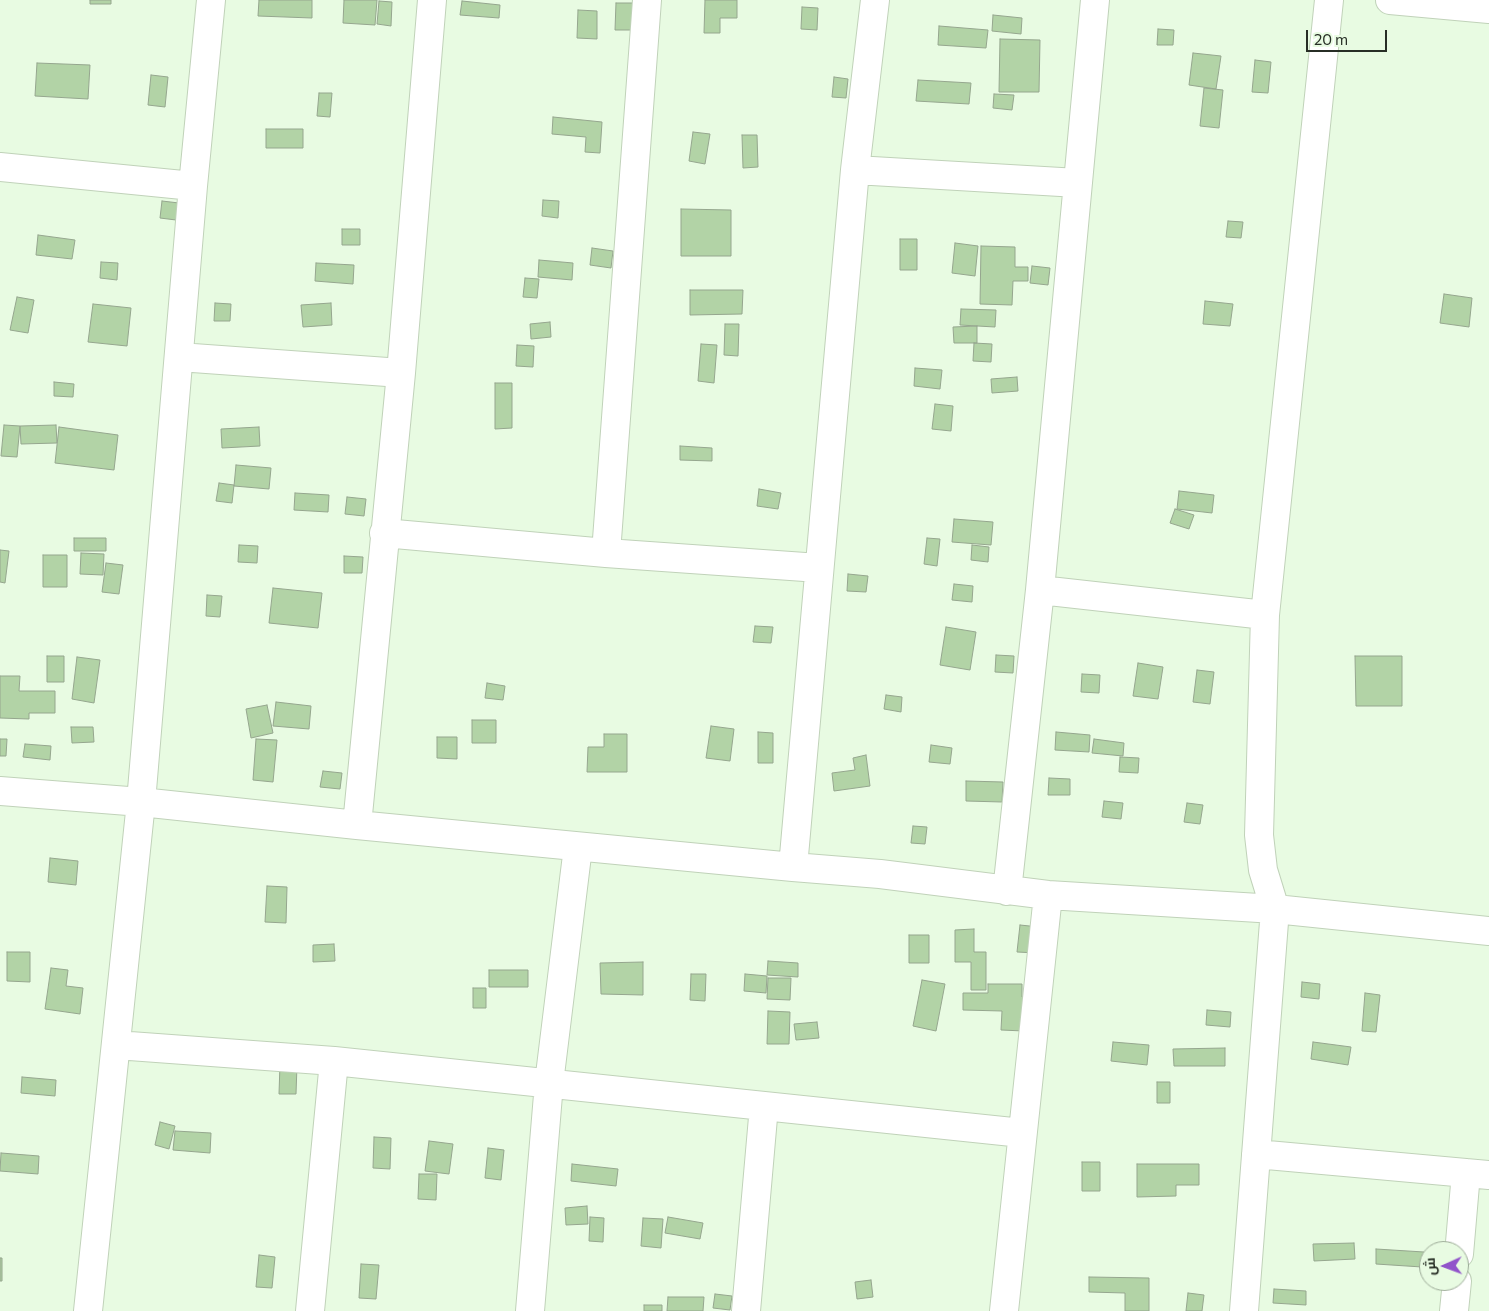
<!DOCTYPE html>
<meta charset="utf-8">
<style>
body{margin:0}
#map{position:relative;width:1489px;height:1311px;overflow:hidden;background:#e8fbe2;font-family:Commissioner,Cairo,sans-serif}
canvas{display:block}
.north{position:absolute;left:1419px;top:1241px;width:50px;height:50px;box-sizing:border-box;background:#e8fbe2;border:1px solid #9ba996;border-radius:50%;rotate:268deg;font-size:14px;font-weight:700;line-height:20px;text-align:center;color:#272e25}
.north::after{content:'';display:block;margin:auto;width:18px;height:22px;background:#9154ca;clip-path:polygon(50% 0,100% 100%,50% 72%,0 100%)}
.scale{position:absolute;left:1306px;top:30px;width:81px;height:22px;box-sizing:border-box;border:2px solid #272e25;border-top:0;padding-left:6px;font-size:15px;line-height:18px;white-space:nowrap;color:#272e25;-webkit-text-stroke:4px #e8fbe2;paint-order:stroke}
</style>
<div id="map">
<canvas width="1489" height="1311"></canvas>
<div class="north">ش</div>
<div class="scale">20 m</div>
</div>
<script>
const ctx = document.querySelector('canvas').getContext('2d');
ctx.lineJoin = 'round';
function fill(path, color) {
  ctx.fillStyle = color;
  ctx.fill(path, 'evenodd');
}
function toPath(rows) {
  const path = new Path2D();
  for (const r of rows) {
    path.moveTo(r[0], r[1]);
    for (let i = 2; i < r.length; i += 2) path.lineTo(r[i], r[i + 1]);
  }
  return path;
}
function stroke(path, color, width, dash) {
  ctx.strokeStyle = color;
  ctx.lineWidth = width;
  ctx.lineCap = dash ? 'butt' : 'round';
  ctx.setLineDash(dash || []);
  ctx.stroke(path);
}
const building = toPath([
 [90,0,111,0,111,4,90,4,90,0],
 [259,0,312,0,312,18,258,16,259,0],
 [344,0,377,0,375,25,343,23,344,0],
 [705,0,737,0,737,18,720,18,720,33,704,33,705,0],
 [379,1,392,2,391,26,377,24,379,1],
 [462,1,500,5,499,18,460,15,462,1],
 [616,3,635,3,634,30,615,30,616,3],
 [802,7,818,8,817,30,801,29,802,7],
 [578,10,597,11,597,39,577,38,578,10],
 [993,15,1022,18,1021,34,992,31,993,15],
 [939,26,988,30,986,48,938,45,939,26],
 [1158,29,1174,30,1173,45,1157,45,1158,29],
 [1000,39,1040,40,1039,92,999,92,1000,39],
 [1193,53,1221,56,1216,89,1189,85,1193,53],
 [1255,60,1271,62,1268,93,1252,92,1255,60],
 [37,63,90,65,88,99,35,96,37,63],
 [151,75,168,77,165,107,148,105,151,75],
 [834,77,848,79,846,98,832,97,834,77],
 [918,80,971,83,969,104,916,101,918,80],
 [1204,88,1223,90,1219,128,1200,126,1204,88],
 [319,93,332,93,330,117,317,116,319,93],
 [994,94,1014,95,1012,110,993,108,994,94],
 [553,117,602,122,600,153,585,152,586,137,552,134,553,117],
 [266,129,303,129,303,148,266,148,266,129],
 [693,132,710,134,705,164,689,161,693,132],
 [742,135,757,135,758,167,743,168,742,135],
 [543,200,559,201,558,218,542,216,543,200],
 [162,201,179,203,176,220,160,218,162,201],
 [681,209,731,210,731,256,681,256,681,209],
 [1228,221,1243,222,1241,238,1226,237,1228,221],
 [342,229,360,229,360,245,342,245,342,229],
 [38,235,75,240,72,259,36,255,38,235],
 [900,239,917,239,917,270,900,270,900,239],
 [955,243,978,246,975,276,952,273,955,243],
 [981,246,1015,247,1015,267,1028,267,1028,281,1013,281,1012,305,980,304,981,246],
 [592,248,613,251,611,268,590,265,592,248],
 [539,260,573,263,572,280,538,277,539,260],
 [101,262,118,263,117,280,100,278,101,262],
 [316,263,354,265,353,284,315,281,316,263],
 [1032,266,1050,268,1048,285,1030,283,1032,266],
 [525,278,539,279,537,298,523,297,525,278],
 [690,290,743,290,742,314,690,315,690,290],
 [1444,294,1472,298,1469,327,1440,323,1444,294],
 [17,297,34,300,28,333,10,330,17,297],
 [1205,301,1233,304,1230,326,1203,324,1205,301],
 [215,303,231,304,230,321,214,321,215,303],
 [331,303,332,325,303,327,301,305,331,303],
 [93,304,131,308,127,346,88,342,93,304],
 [961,309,996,310,995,327,960,325,961,309],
 [550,322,551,337,531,339,530,324,550,322],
 [725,324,739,324,738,356,724,355,725,324],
 [977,326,977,343,954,343,953,327,977,326],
 [974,343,992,344,991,362,973,361,974,343],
 [701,344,717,345,714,383,698,381,701,344],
 [517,345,534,346,533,367,516,366,517,345],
 [915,368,942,370,940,389,914,386,915,368],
 [1017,377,1018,391,992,393,991,379,1017,377],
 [54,382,74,384,73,397,54,396,54,382],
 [495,383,512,383,512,428,495,429,495,383],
 [935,404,953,406,951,431,932,429,935,404],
 [4,425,20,426,17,457,1,456,4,425],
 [56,425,57,443,21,444,20,426,56,425],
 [59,427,118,435,114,470,55,463,59,427],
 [259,427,260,446,222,448,221,429,259,427],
 [680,446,712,448,712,461,680,460,680,446],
 [236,465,271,468,269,489,234,486,236,465],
 [219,483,234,485,232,503,216,501,219,483],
 [759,489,781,493,778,509,757,506,759,489],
 [1179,491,1214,495,1212,513,1177,509,1179,491],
 [295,493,329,495,328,512,294,510,295,493],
 [347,497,366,499,364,516,345,514,347,497],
 [1175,509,1194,515,1189,529,1170,523,1175,509],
 [954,519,993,522,991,545,952,542,954,519],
 [74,538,106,538,106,551,74,551,74,538],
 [927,538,940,539,937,566,924,564,927,538],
 [239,545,258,546,257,563,238,562,239,545],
 [972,545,989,547,988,562,971,560,972,545],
 [0,550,9,551,5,583,0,582,0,550],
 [81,553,104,554,103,575,80,574,81,553],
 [43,555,67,555,67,587,43,587,43,555],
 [344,556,363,557,362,573,344,573,344,556],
 [106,563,123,565,119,594,102,592,106,563],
 [848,574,868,576,866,592,847,591,848,574],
 [954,584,973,586,972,602,952,600,954,584],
 [273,588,322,593,318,628,269,623,273,588],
 [207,595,222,596,220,617,206,616,207,595],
 [755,626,773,627,771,643,753,642,755,626],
 [946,627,976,632,970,670,940,665,946,627],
 [996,655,1014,656,1013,673,995,672,996,655],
 [47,656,64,656,64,682,47,682,47,656],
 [1355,656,1402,656,1402,706,1356,706,1355,656],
 [77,657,100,660,94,703,72,699,77,657],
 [1138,663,1163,667,1158,699,1133,696,1138,663],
 [1197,670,1214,672,1210,704,1193,702,1197,670],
 [1082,674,1100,675,1099,693,1081,692,1082,674],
 [0,676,20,676,19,691,55,691,55,713,29,713,29,719,0,718,0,676],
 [487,683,505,686,503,700,485,698,487,683],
 [886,695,902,697,901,712,884,709,886,695],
 [276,702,311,706,309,729,273,726,276,702],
 [267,705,273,733,251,738,246,709,267,705],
 [472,720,496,720,496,743,472,743,472,720],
 [711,726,734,729,730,761,706,758,711,726],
 [71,727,93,727,94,742,72,743,71,727],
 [758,732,773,733,773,763,758,763,758,732],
 [1056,732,1090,735,1089,752,1055,750,1056,732],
 [604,734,627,734,627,772,587,772,588,747,604,747,604,734],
 [437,737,457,737,457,759,437,758,437,737],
 [0,739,7,739,6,756,0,756,0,739],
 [256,739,277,740,273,782,253,780,256,739],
 [1094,739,1124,743,1123,756,1092,753,1094,739],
 [25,744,51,746,50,760,23,757,25,744],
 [931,745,952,748,950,764,929,762,931,745],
 [866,755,870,786,834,791,832,773,855,770,853,758,866,755],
 [1120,757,1139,758,1138,773,1119,772,1120,757],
 [323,771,342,773,340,789,320,787,323,771],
 [1049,778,1070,779,1070,795,1048,795,1049,778],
 [966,781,1003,782,1002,802,966,801,966,781],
 [1104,801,1123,803,1121,819,1102,817,1104,801],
 [1187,803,1203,805,1200,824,1184,822,1187,803],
 [913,826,927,827,925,844,911,843,913,826],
 [50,858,78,861,76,885,48,882,50,858],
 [267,886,287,887,286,923,265,922,267,886],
 [1020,925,1039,927,1037,953,1017,952,1020,925],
 [974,929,974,952,986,952,986,990,971,990,971,962,955,962,955,930,974,929],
 [909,935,929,935,929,963,909,963,909,935],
 [334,944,335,961,313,962,313,945,334,944],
 [7,952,30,952,30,982,7,981,7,952],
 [768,961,798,963,798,977,767,975,768,961],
 [643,962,643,995,601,994,600,963,643,962],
 [51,968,68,970,66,986,83,988,80,1014,45,1009,51,968],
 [489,970,528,970,528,987,489,987,489,970],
 [691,974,706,974,705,1001,690,1000,691,974],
 [745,974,767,976,766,993,744,991,745,974],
 [768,978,791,978,790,1000,767,999,768,978],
 [922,980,945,984,936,1031,913,1026,922,980],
 [1302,982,1320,984,1319,999,1301,997,1302,982],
 [988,984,1022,984,1022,997,1024,997,1024,1031,1001,1030,1002,1011,963,1010,963,993,988,993,988,984],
 [473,988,486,988,486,1008,473,1008,473,988],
 [1365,993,1380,995,1376,1032,1362,1031,1365,993],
 [1207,1010,1231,1012,1230,1027,1206,1025,1207,1010],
 [768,1011,790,1012,789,1044,767,1044,768,1011],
 [817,1022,819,1038,796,1040,794,1024,817,1022],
 [1113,1042,1149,1045,1147,1065,1111,1061,1113,1042],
 [1313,1042,1351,1047,1348,1065,1311,1059,1313,1042],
 [1225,1048,1225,1066,1174,1066,1173,1049,1225,1048],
 [280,1064,297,1065,296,1094,279,1094,280,1064],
 [22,1077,56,1080,55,1096,21,1093,22,1077],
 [1157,1082,1170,1082,1170,1103,1157,1103,1157,1082],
 [160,1122,175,1126,169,1149,155,1145,160,1122],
 [175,1131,211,1133,210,1153,173,1150,175,1131],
 [374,1137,391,1138,390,1169,373,1168,374,1137],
 [429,1141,453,1144,449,1174,425,1171,429,1141],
 [488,1148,504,1150,501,1180,485,1178,488,1148],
 [1,1153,39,1156,38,1174,0,1171,1,1153],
 [1082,1162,1100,1162,1100,1191,1082,1191,1082,1162],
 [572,1164,618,1169,616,1186,571,1181,572,1164],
 [1137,1164,1199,1164,1199,1185,1176,1185,1176,1196,1137,1197,1137,1164],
 [419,1174,437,1174,436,1200,418,1199,419,1174],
 [587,1206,588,1224,566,1225,565,1208,587,1206],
 [590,1217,604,1218,603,1242,589,1241,590,1217],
 [668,1217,703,1223,700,1239,665,1233,668,1217],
 [643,1218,663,1219,661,1248,641,1246,643,1218],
 [1354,1243,1355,1259,1314,1261,1313,1244,1354,1243],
 [1376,1249,1424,1252,1422,1267,1376,1264,1376,1249],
 [259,1255,275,1257,272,1288,256,1287,259,1255],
 [0,1258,2,1258,2,1281,0,1281,0,1258],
 [361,1264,379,1265,376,1299,359,1298,361,1264],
 [1089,1277,1149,1278,1149,1311,1125,1311,1125,1293,1089,1292,1089,1277],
 [871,1280,873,1297,857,1299,855,1282,871,1280],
 [1274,1289,1306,1291,1306,1305,1273,1303,1274,1289],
 [1188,1293,1204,1295,1202,1311,1186,1311,1188,1293],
 [715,1294,732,1296,730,1310,713,1308,715,1294],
 [668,1297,704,1297,703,1311,667,1311,668,1297],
 [644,1305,662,1305,662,1311,644,1311,644,1305]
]);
const minor = toPath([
 [0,167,193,186],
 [855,170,1078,183],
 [179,357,401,373],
 [384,533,606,553,819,568],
 [606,553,647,0],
 [1040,590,1265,615],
 [0,791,141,802,357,825,793,867,880,874,1048,895,1275,909,1489,931],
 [357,825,401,373,432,0],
 [793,867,855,170,875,0],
 [1007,891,1040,590,1095,0],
 [116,1045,334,1061,1022,1133],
 [1256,1154,1489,1175],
 [1459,1254,1466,1173],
 [88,1311,141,802,193,186,211,0],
 [310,1311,334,1061],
 [530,1311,549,1083,578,847],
 [746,1311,764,1106],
 [1004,1311,1048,895],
 [1244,1311,1275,909,1263,870,1259,835,1265,615,1329,0],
 [1454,1311,1457,1281]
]);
const tertiary = toPath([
 [1390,0,1489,9]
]);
fill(building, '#b2d3a6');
stroke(building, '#95a68e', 1);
stroke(minor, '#c0d2b9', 30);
stroke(tertiary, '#c0d2b9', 30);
stroke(minor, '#fff', 28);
stroke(tertiary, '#fff', 28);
</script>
